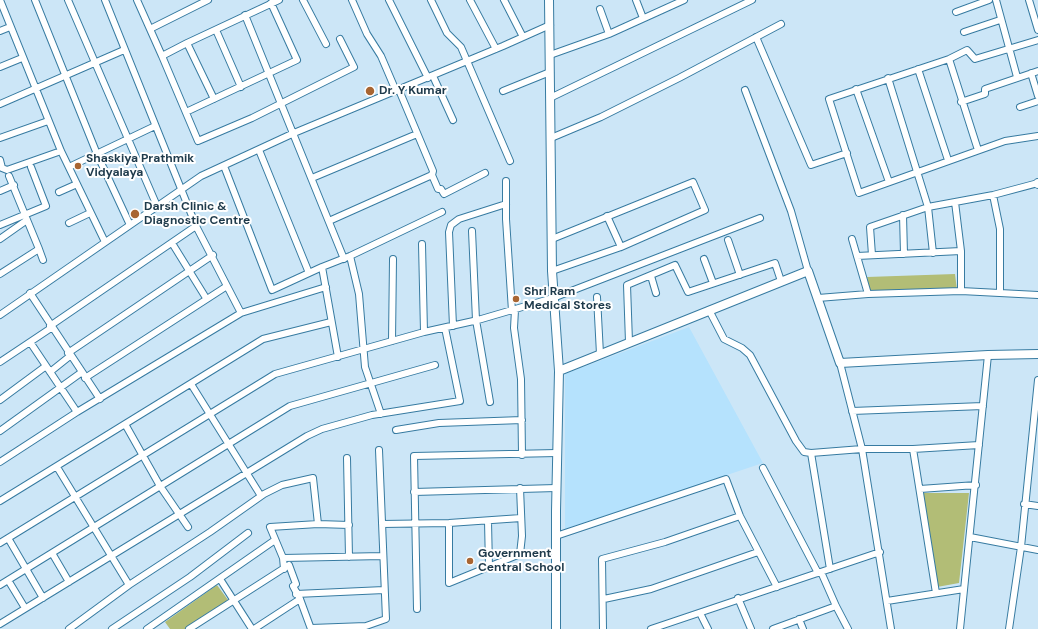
<!DOCTYPE html>
<style>
body{margin:0}
canvas{display:block;background:#cce6f7}
</style>
<canvas width="1038" height="629"></canvas>
<script>
const ctx = document.querySelector('canvas').getContext('2d');
ctx.lineJoin = 'round';
function fill(path, color) {
  ctx.fillStyle = color;
  ctx.fill(path, 'evenodd');
}
function toPath(rows) {
  const path = new Path2D();
  for (const r of rows) {
    path.moveTo(r[0], r[1]);
    for (let i = 2; i < r.length; i += 2) path.lineTo(r[i], r[i + 1]);
  }
  return path;
}
function stroke(path, color, width, dash) {
  ctx.strokeStyle = color;
  ctx.lineWidth = width;
  ctx.lineCap = dash ? 'butt' : 'round';
  ctx.setLineDash(dash || []);
  ctx.stroke(path);
}
function drawText(font, color, halo, rows, align = 'center') {
  ctx.font = font + ' "DM Sans",sans-serif';
  ctx.lineWidth = 4;
  ctx.setLineDash([]);
  ctx.textBaseline = 'middle';
  ctx.strokeStyle = halo;
  ctx.fillStyle = color;
  for (const [text, x, y, turn = 0] of rows) {
    ctx.save();
    ctx.translate(x, y);
    ctx.rotate((+turn || 0) * Math.PI / 180);
    ctx.textAlign = isNaN(turn) ? turn : align;
    if (halo) ctx.strokeText(text, 0, 0);
    ctx.fillText(text, 0, 0);
    ctx.restore();
  }
}
const built = toPath([
 [689,327,763,463,565,529,565,374]
]);
const green = toPath([
 [955,274,957,290,870,291,867,277],
 [922,493,969,493,959,583,937,587],
 [217,585,228,600,186,629,170,629,165,622]
]);
const street = toPath([
 [0,0,61,151,105,242],
 [35,0,97,154,130,225],
 [68,0,157,206],
 [105,0,196,226,241,313],
 [137,0,162,56],
 [303,0,326,44],
 [352,0,367,34,381,56,396,91],
 [389,0,428,78],
 [431,0,447,33,461,47,510,161],
 [470,0,496,49],
 [504,0,523,37],
 [636,0,643,18],
 [996,0,1017,77],
 [1029,0,1038,30],
 [600,9,609,34],
 [956,12,989,0],
 [245,15,344,259],
 [150,29,208,0],
 [216,30,241,87],
 [0,31,10,27],
 [964,32,1000,20],
 [756,37,811,165,847,153],
 [1038,40,975,59,967,50,949,59,829,99,859,193,1005,141,1038,136],
 [187,43,162,56,198,141,252,118,354,67,340,39],
 [550,55,609,34,684,0],
 [949,59,978,150],
 [0,67,22,58],
 [918,69,948,160],
 [1031,73,1038,96],
 [433,76,453,120],
 [888,78,928,207,933,253],
 [856,89,889,182],
 [399,90,433,171,432,175,438,189,441,189,444,194,485,173],
 [745,90,791,211,808,271],
 [503,91,550,72],
 [550,98,752,0],
 [214,99,187,43,279,0],
 [961,102,985,94,985,89,1038,71],
 [0,104,124,50],
 [1020,107,1038,101],
 [186,112,297,60,271,3],
 [0,138,48,121],
 [551,138,601,117,679,78,781,24],
 [259,150,309,273],
 [0,160,2,168,7,170,61,151],
 [224,166,272,290,322,267,350,256,442,212],
 [69,167,155,126],
 [312,178,417,134],
 [506,181,506,219,512,311],
 [0,191,14,185],
 [59,192,77,184],
 [993,195,1000,229,1000,292],
 [955,202,961,251,961,291],
 [903,215,904,254],
 [607,216,621,247],
 [329,221,432,175],
 [69,223,90,213],
 [0,225,46,206,31,167],
 [472,231,476,320,490,402],
 [0,239,27,220],
 [552,239,693,182,705,210,621,247,552,271],
 [852,239,868,294],
 [728,240,740,275],
 [172,243,206,298],
 [422,244,424,332],
 [39,249,43,260],
 [872,255,870,227,928,207,993,195,1038,183],
 [350,256,359,294,365,367,381,414],
 [857,256,961,251],
 [704,259,713,283],
 [322,267,338,357],
 [0,274,39,249,9,176],
 [651,276,656,293],
 [30,293,100,399],
 [597,297,600,354],
 [818,298,868,294,961,291,1038,295],
 [515,310,514,328,521,379,522,455],
 [709,310,724,339,742,348,750,355,796,441,804,452,811,453,862,449,913,449,979,445],
 [0,315,201,176,294,133,503,46,550,25],
 [50,326,196,226],
 [453,326,449,232,451,225,459,219,506,204],
 [392,341,393,259],
 [30,342,77,412],
 [629,342,627,285,675,265,688,292,775,263,781,281],
 [68,353,213,255],
 [0,362,51,328],
 [840,363,862,449,891,629],
 [50,372,70,356],
 [85,378,227,286],
 [191,384,261,496],
 [0,400,46,366],
 [852,411,983,406],
 [125,424,160,486,188,527],
 [396,430,439,423,522,420],
 [0,431,82,372],
 [913,449,936,593],
 [811,453,830,569],
 [347,458,349,557],
 [0,462,77,412,241,313,326,287],
 [57,467,129,585],
 [763,468,818,573],
 [920,489,976,485],
 [414,492,556,488],
 [0,501,263,339,331,322],
 [1024,504,1038,506],
 [488,521,489,567],
 [449,523,449,583,520,554,522,536,520,488],
 [382,524,449,523,521,518],
 [556,536,726,479,740,516,777,587],
 [970,537,1038,550],
 [8,538,43,598],
 [0,543,275,374,424,332,478,320,553,298,760,218],
 [52,553,69,582],
 [283,558,383,556],
 [284,569,283,558,270,527,318,524,349,525],
 [821,572,836,606,848,629],
 [220,579,252,629],
 [8,580,25,608],
 [0,585,290,406,435,365],
 [296,594,384,590],
 [738,598,751,629],
 [604,599,651,589,758,552],
 [887,601,964,589],
 [417,609,414,456,557,453],
 [700,613,708,629],
 [799,619,803,629],
 [0,624,307,436,322,429,372,415,460,401,445,328],
 [311,628,366,626,386,619,379,450],
 [69,629,129,585,210,532,264,494,282,485,313,478,318,524],
 [112,629,190,577,248,533],
 [147,629,275,540],
 [189,629,289,565,296,584,293,586,300,599,311,629],
 [254,629,300,599],
 [603,629,602,559,665,542,740,516],
 [651,629,880,552],
 [773,629,836,606],
 [960,629,988,355],
 [1009,629,1021,547,1038,380]
]);
const secondary = toPath([
 [549,0,552,271,559,371,556,511,556,629],
 [1038,183,1038,184],
 [559,371,808,271,840,363,988,355,1038,354]
]);
const markers = [
 [370,91,5,"#a86532"],
 [78,166,4,"#a86532"],
 [135,214,5,"#a86532"],
 [516,299,4,"#a86532"],
 [470,561,4,"#a86532"]
];
const poiNames = [
 ["Dr. Y Kumar",379,91],
 ["Shaskiya Prathmik",86,159],
 ["Vidyalaya",86,173],
 ["Darsh Clinic &",144,207],
 ["Diagnostic Centre",144,221],
 ["Shri Ram",524,292],
 ["Medical Stores",524,306],
 ["Government",478,554],
 ["Central School",478,568]
];
fill(built, '#b5e2fd');
fill(green, '#b2bd76');
stroke(street, '#377ba1', 8);
stroke(secondary, '#377ba1', 10);
stroke(street, '#fff', 6);
stroke(secondary, '#fff', 8);
for (const [x, y, r, color] of markers) {
  const dot = new Path2D();
  dot.arc(x, y, r, 0, 2 * Math.PI);
  ctx.fillStyle = color;
  ctx.fill(dot);
  stroke(dot, '#fff', 1.5);
}
drawText('bold 12px', '#1e3a4b', '#fff', poiNames, 'left');
</script>
